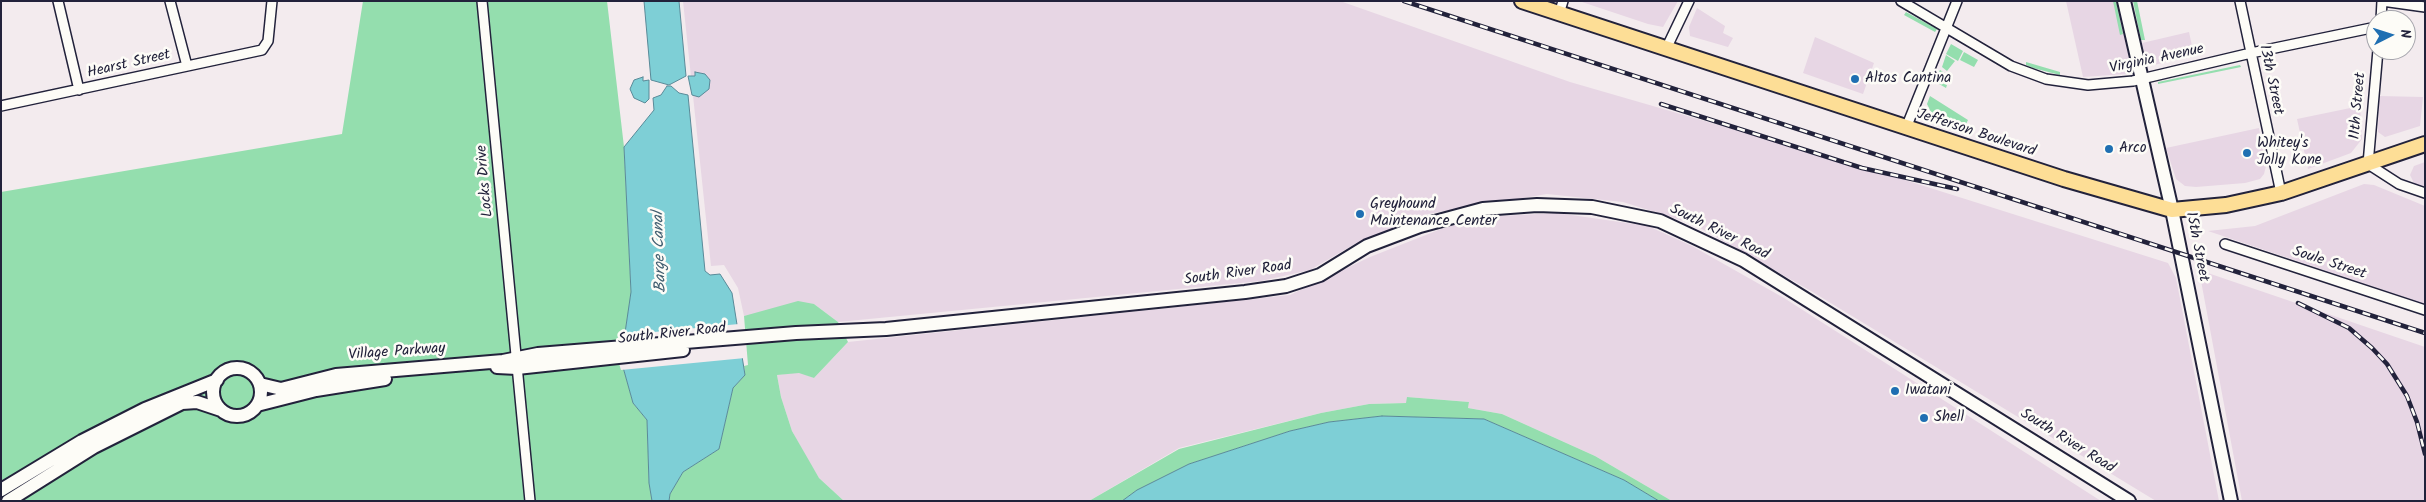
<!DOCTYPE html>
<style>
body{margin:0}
#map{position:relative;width:2426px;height:502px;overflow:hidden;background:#f3ebee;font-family:Kalam,sans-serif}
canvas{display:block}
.frame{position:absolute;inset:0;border:2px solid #22223b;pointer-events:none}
.north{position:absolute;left:2366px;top:10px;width:50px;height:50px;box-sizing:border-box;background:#fdfcf7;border:1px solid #a5a5ac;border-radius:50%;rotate:85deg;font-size:14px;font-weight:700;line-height:20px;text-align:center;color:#22223b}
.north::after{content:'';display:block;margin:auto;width:18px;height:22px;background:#1f6fb2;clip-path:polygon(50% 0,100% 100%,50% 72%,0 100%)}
</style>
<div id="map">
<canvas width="2426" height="502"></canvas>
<div class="frame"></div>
<div class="north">N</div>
</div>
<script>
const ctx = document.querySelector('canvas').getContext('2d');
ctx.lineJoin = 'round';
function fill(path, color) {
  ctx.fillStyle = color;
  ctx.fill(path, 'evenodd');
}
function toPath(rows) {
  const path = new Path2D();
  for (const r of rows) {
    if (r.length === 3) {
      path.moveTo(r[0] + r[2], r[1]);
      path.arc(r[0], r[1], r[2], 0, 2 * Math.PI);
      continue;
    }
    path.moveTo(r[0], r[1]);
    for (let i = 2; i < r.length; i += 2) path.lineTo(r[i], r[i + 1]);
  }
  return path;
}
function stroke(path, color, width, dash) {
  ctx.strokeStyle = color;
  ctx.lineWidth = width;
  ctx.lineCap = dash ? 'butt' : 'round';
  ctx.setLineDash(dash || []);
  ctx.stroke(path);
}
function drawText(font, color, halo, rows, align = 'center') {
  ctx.font = font + ' Kalam,sans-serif';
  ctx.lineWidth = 5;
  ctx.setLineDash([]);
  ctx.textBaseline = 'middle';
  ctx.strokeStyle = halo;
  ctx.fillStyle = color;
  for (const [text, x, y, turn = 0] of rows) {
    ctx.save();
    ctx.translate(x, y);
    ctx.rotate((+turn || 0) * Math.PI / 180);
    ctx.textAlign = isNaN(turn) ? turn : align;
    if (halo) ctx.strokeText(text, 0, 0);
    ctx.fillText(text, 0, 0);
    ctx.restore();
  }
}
const built = toPath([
 [683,1,1340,1,1570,82,1867,168,2168,263,2176,278,2219,501,2156,501,1811,291,1693,224,1623,202,1547,194,1428,214,1355,244,1310,270,1261,281,838,322,814,304,744,316,738,288,724,265,711,266],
 [1579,1,1678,1,1663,27,1648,24],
 [2066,1,2117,1,2131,68,2126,74,2083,77],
 [1697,8,1725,26,1723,33,1733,38,1728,47,1690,36,1689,27],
 [2189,32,2194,55,2150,66,2146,60,2142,43],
 [1815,37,1874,63,1863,94,1803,73],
 [2379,96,2423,97,2420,126,2385,137,2378,132],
 [2360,106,2362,139,2351,153,2308,169,2297,119],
 [2259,128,2266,166,2264,174,2260,179,2245,183,2196,187,2185,186,2176,179,2166,148],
 [2425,162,2425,188,2415,185,2410,175,2414,166],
 [2364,184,2374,185,2425,206,2425,304,2208,231,2255,226],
 [1557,213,1648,226,1692,246,1784,298,2101,501,1672,501,1595,456,1502,414,1468,408,1469,402,1407,397,1407,403,1369,404,1321,413,1179,448,1089,501,844,501,819,478,810,464,792,431,781,397,777,375,799,372,814,378,848,342,1290,295,1370,257,1441,229,1481,217],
 [2199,270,2425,347,2425,501,2242,501]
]);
const green = toPath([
 [363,1,607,1,624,147,631,294,621,360,633,403,647,420,649,483,652,501,1,501,1,192,342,134],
 [2113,1,2116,1,2123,34,2120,35],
 [2133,1,2137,1,2145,40,2141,40],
 [1906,12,1937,29,1935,32,1904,15],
 [1951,44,1963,51,1958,61,1946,54],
 [1964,52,1978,60,1974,67,1960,60],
 [1946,55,1955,61,1947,71,1942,67],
 [2026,62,2060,72,2060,75,2033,68,2026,65],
 [2240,65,2241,67,2158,84,2158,82],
 [1940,70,1945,73,1940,81,1947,85,1946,88,1934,81],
 [1930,96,1968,120,1966,124,1931,112,1927,104],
 [798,301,814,304,838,322,848,342,814,378,799,373,777,375,781,397,792,431,819,478,844,501,669,501,670,494,683,472,719,449,733,388,745,375,744,366,748,365,744,316],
 [1407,397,1469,402,1468,408,1502,414,1595,456,1672,501,1659,501,1624,480,1484,419,1382,416,1329,422,1290,431,1189,464,1137,490,1122,501,1089,501,1179,449,1321,413,1369,404,1406,403]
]);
const water = toPath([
 [644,1,679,1,686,76,669,85,651,80,644,1],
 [695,72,705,74,710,80,709,89,699,97,692,95,688,76,695,76,695,72],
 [643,77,643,81,649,80,649,99,645,103,634,98,630,89,634,80,643,77],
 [667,86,671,86,679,93,688,95,705,271,710,275,720,274,732,293,745,375,733,388,719,449,683,472,670,494,669,501,652,501,649,483,647,420,633,403,621,360,631,292,624,147,654,110,653,98,661,95,667,86],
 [1382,416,1484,419,1624,480,1659,501,1122,501,1137,490,1189,464,1290,431,1329,422,1382,416]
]);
const pier = toPath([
 [739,324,745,358,621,370,618,360,622,335]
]);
const street = toPath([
 [58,1,79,90],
 [170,1,187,66],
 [482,1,530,501],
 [1901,1,2011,66,2046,79,2088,85,2133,81,2251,53,2376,27],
 [2240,1,2281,193],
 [1559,14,1563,1],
 [2381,20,2382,1,2425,7],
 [1666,49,1689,1],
 [2378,50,2368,164,2399,184,2425,193],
 [1,106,262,50,268,41,272,1],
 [1906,128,1957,1],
 [2225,244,2425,310]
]);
const secondary = toPath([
 [2124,1,2172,210,2231,501],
 [497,367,517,368,683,350],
 [237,392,24],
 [260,384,281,389,336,375,503,361,538,354,796,333,886,329,1245,292,1286,286,1320,275,1367,246,1420,226,1483,209,1537,205,1592,207,1660,221,1743,260,2129,501],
 [257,405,316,390,385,379],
 [1,490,82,441,145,409,217,380],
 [8,501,94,447,182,403,197,402,221,410]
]);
const primary = toPath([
 [1522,1,2064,179,2172,210,2226,205,2281,193,2425,144]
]);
const rail = toPath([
 [1404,1,2425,333],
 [1661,104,1862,168,1957,189],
 [2298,303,2349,328,2372,348,2387,364,2407,396,2417,422,2425,454]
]);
const markers = [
 [1855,79,5,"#1f6fb2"],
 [2109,149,5,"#1f6fb2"],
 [2247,153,5,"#1f6fb2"],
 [1360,214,5,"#1f6fb2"],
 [1895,391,5,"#1f6fb2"],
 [1924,418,5,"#1f6fb2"]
];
const streetNames = [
 ["Virginia Avenue",2157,60,-12],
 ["Hearst Street",129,65,-13],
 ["13th Street",2270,80,78],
 ["11th Street",2359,106,-85],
 ["Jefferson Boulevard",1976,134,18],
 ["Locks Drive",486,181,-95],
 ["South River Road",1719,233,26],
 ["15th Street",2196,247,79],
 ["Soule Street",2329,264,18],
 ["South River Road",1238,274,-8],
 ["South River Road",672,335,-6],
 ["Village Parkway",397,353,-4],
 ["South River Road",2067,442,32]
];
const poiNames = [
 ["Altos Cantina",1865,79],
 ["Whitey's",2257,144],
 ["Jolly Kone",2257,161],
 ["Arco",2119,149],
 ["Greyhound",1370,205],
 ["Maintenance Center",1370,222],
 ["Iwatani",1905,391],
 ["Shell",1934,418]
];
const waterNames = [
 ["Barge Canal",661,252,-92]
];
fill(built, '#e7d6e4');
fill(green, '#94deae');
fill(water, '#7ecfd6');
stroke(water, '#598a98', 1);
fill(pier, '#f3ebee');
stroke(street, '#22223b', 12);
stroke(secondary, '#22223b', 16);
stroke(primary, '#22223b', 18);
stroke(street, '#fdfcf7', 9);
stroke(secondary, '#fdfcf7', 12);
stroke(primary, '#fdde96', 14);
stroke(rail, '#22223b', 4.5);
stroke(rail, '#fdfcf7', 2.5, [8]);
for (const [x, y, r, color] of markers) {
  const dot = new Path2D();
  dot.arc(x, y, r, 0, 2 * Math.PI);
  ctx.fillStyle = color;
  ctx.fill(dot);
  stroke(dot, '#fdfcf7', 2);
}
drawText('15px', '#22223b', '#fdfcf7', streetNames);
drawText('15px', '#22223b', '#fdfcf7', poiNames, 'left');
drawText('italic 16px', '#425f71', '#fdfcf7', waterNames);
</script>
